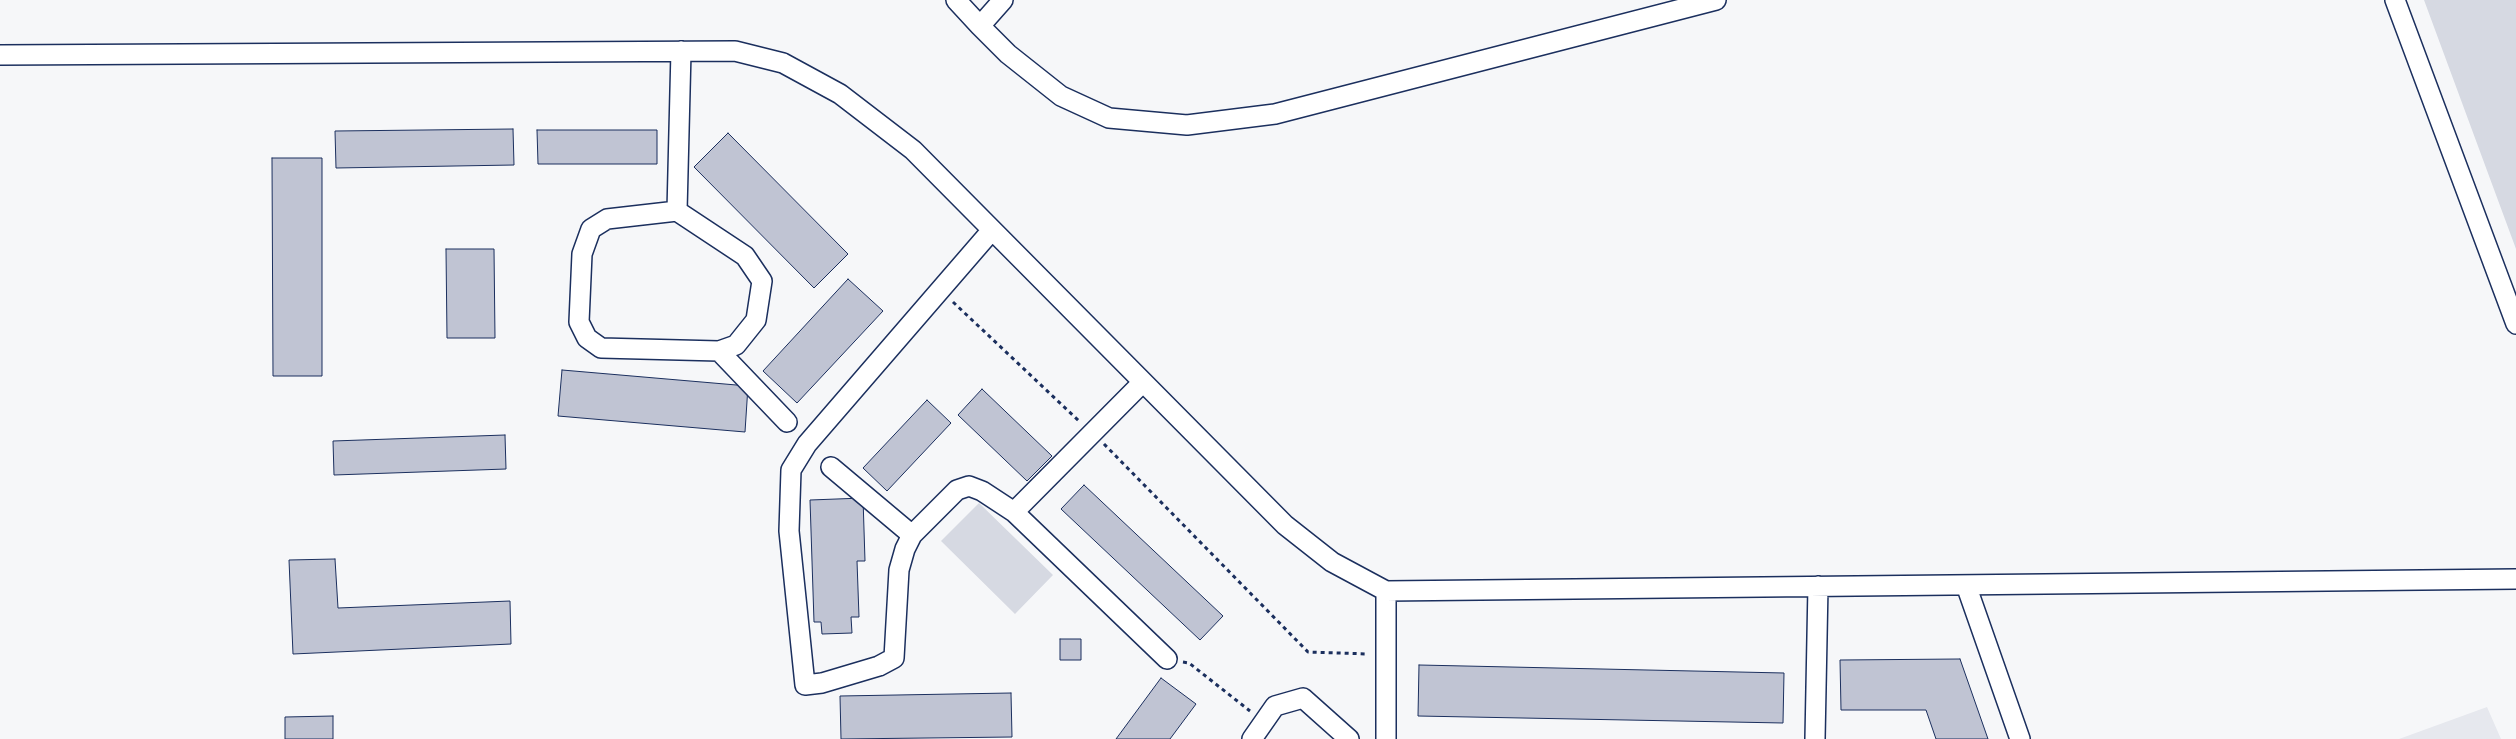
<!DOCTYPE html>
<style>
body{margin:0}
canvas{display:block;background:#f6f7f9}
</style>
<canvas width="2516" height="739"></canvas>
<script>
const ctx = document.querySelector('canvas').getContext('2d');
ctx.lineJoin = 'round';
function fill(path, color) {
  ctx.fillStyle = color;
  ctx.fill(path, 'evenodd');
}
function toPath(rows) {
  const path = new Path2D();
  for (const r of rows) {
    path.moveTo(r[0], r[1]);
    for (let i = 2; i < r.length; i += 2) path.lineTo(r[i], r[i + 1]);
  }
  return path;
}
function stroke(path, color, width, dash) {
  ctx.strokeStyle = color;
  ctx.lineWidth = width;
  ctx.lineCap = dash ? 'butt' : 'round';
  ctx.setLineDash(dash || []);
  ctx.stroke(path);
}
const built = toPath([
 [2487,707,2501,739,2399,739]
]);
const green = toPath([
 [2424,0,2516,0,2516,249],
 [979,503,1053,575,1015,614,941,541]
]);
const building = toPath([
 [513,129,514,165,336,168,335,131,513,129],
 [537,130,657,130,657,164,538,164,537,130],
 [728,133,848,254,814,288,694,167,728,133],
 [272,158,322,158,322,376,273,376,272,158],
 [446,249,494,249,495,338,447,338,446,249],
 [848,279,883,311,797,403,763,371,848,279],
 [562,370,748,386,745,432,558,416,562,370],
 [982,389,1052,456,1027,481,958,415,982,389],
 [927,400,951,423,887,491,863,468,927,400],
 [505,435,506,469,334,475,333,441,505,435],
 [1084,485,1223,616,1200,640,1061,509,1084,485],
 [863,498,865,561,857,561,859,617,851,617,852,633,822,634,821,622,814,622,810,500,863,498],
 [335,559,338,608,510,601,511,644,293,654,289,560,335,559],
 [1060,639,1081,639,1081,660,1060,660,1060,639],
 [1960,659,1988,739,1936,739,1926,710,1841,710,1840,660,1960,659],
 [1419,665,1784,673,1783,723,1418,716,1419,665],
 [1161,678,1196,704,1170,739,1116,739,1161,678],
 [1011,693,1012,737,841,739,840,696,1011,693],
 [333,716,333,739,285,739,285,717,333,716]
]);
const path = toPath([
 [953,302,1079,421],
 [1104,444,1308,652,1368,654],
 [1183,662,1189,663,1250,711]
]);
const minor = toPath([
 [956,0,980,26],
 [1003,0,980,26,1008,54,1061,96,1109,118,1187,125,1275,114,1716,0],
 [2395,0,2516,324],
 [0,55,735,51,783,63,840,94,913,150,1285,525,1332,562,1386,591,2516,579],
 [677,211,745,256,762,281,756,320,736,345,719,351,601,348,587,338,579,322,582,254,591,229,607,219,677,211,681,51],
 [992,230,807,444,791,470,789,531,805,685,822,683,879,666,894,658,899,570,905,549,912,535,957,490,969,486,982,491,1014,512,1143,382],
 [719,351,787,422],
 [831,467,912,535],
 [1014,512,1167,659],
 [1966,585,2020,739],
 [1386,591,1386,739],
 [1252,739,1275,706,1303,698,1349,739],
 [1815,739,1818,586]
]);
fill(built, '#e6e8ee');
fill(green, '#d6d9e2');
fill(building, '#c0c4d3');
stroke(building, '#1b2f5e', 1);
stroke(minor, '#1b2f5e', 22);
stroke(path, '#1b2f5e', 3, [4, 4]);
stroke(minor, '#fff', 19);
</script>
